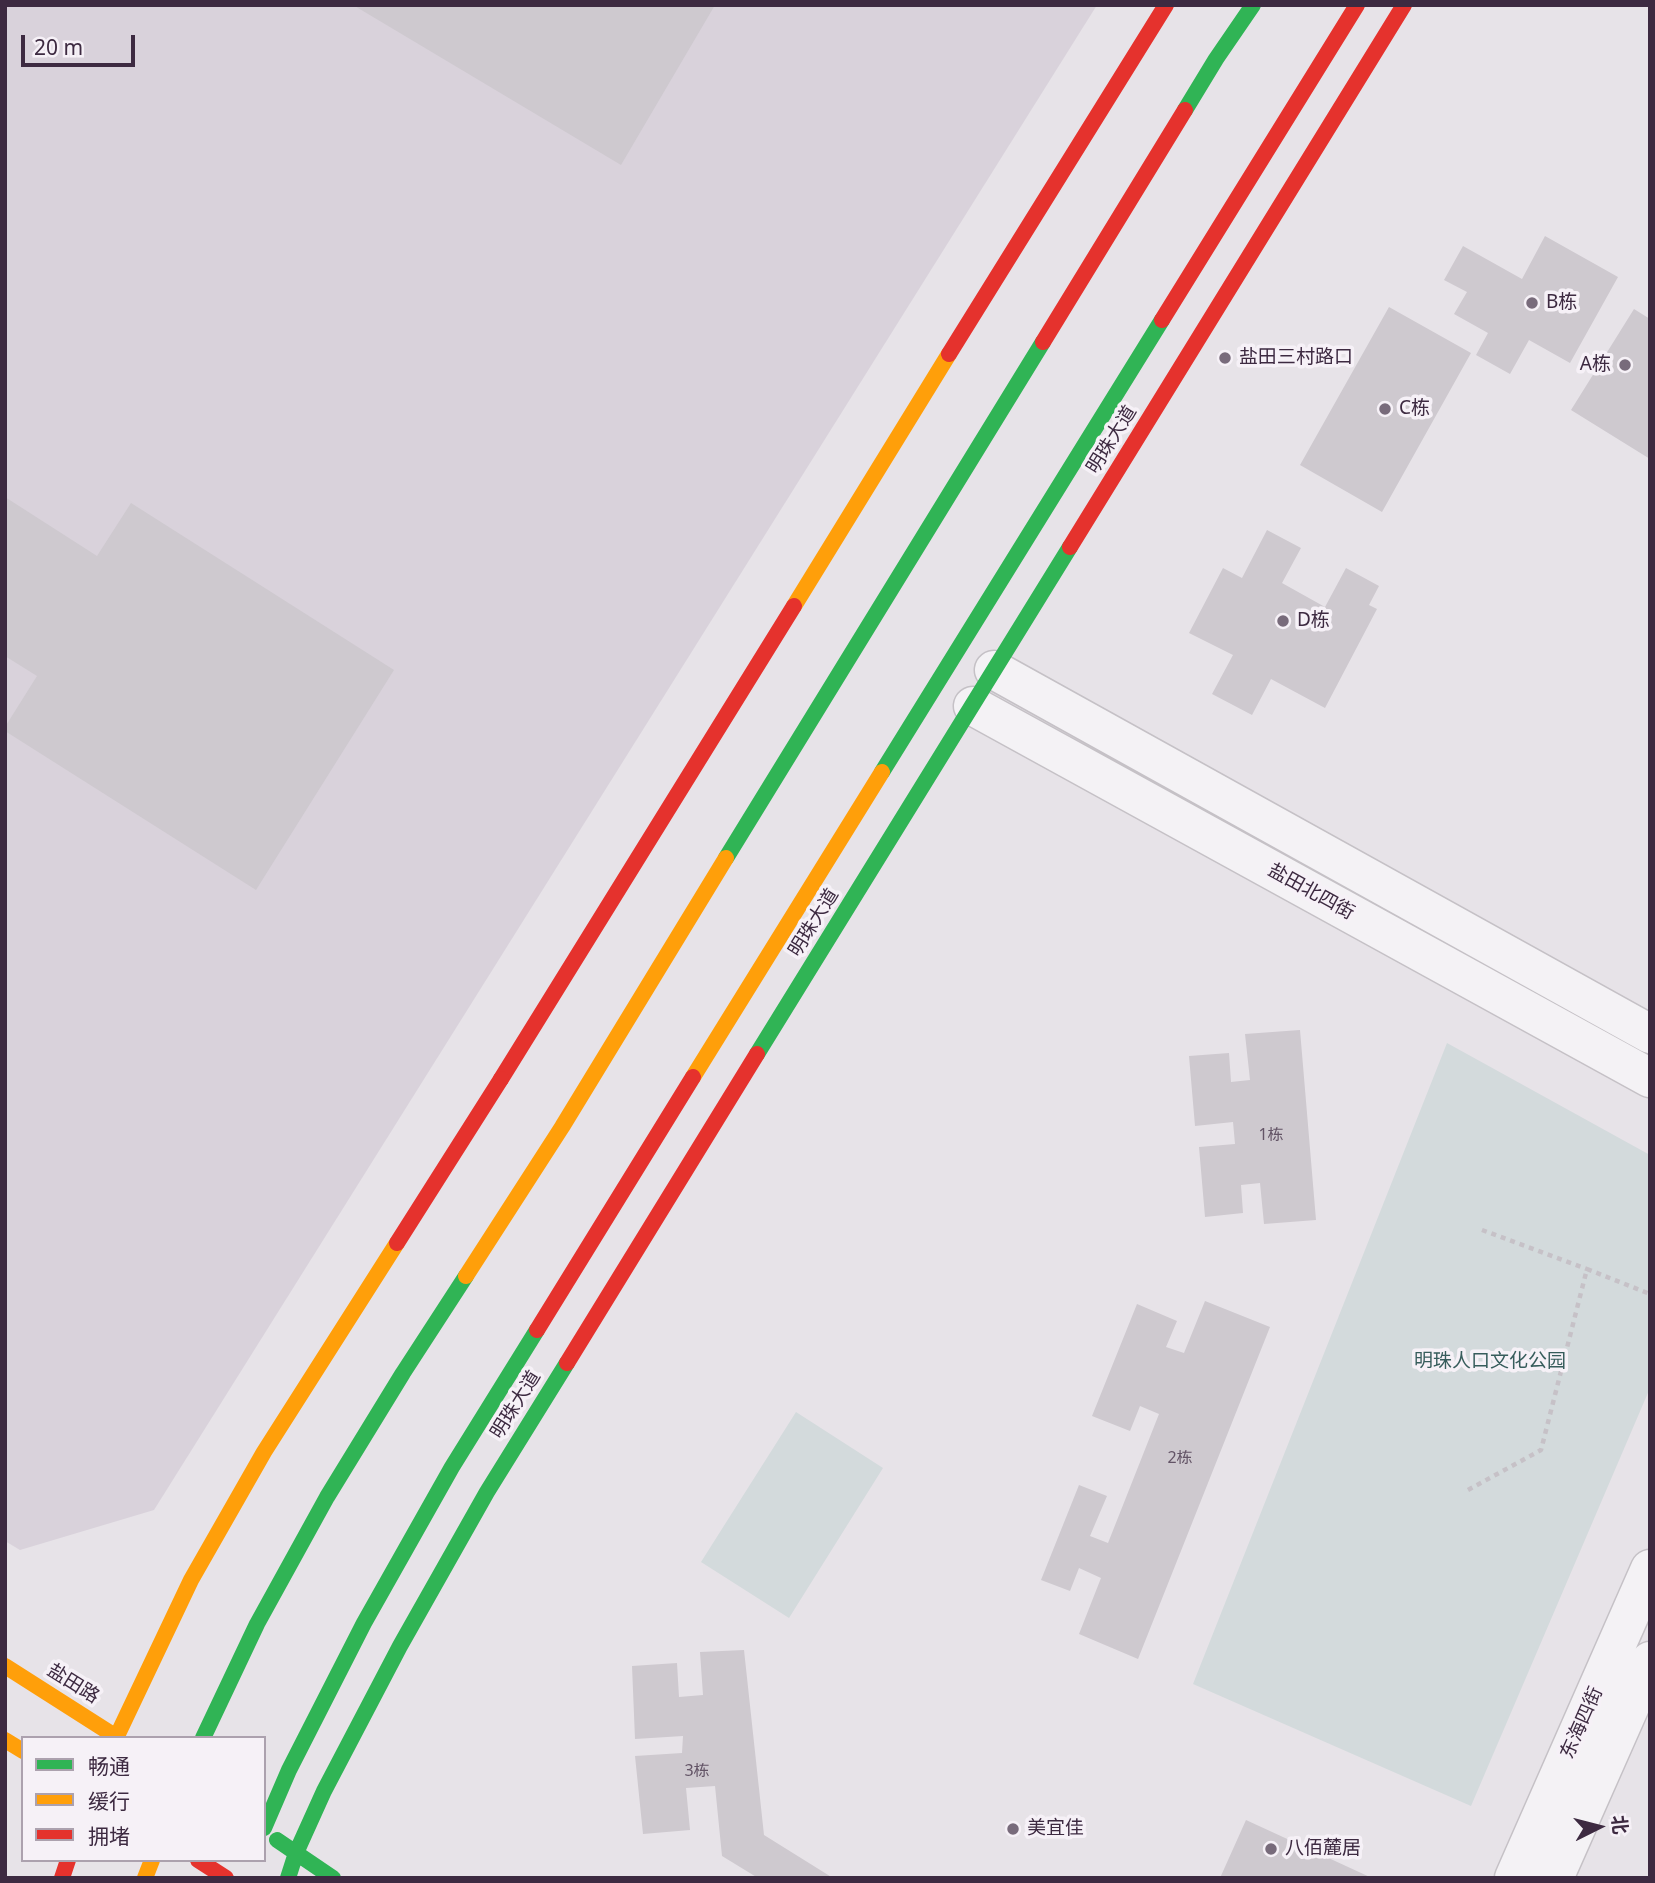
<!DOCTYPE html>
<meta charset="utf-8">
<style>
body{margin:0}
#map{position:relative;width:1655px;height:1883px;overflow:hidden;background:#e7e3e8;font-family:"Noto Sans","Noto Sans SC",sans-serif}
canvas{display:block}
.frame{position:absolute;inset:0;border:7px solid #3d2a41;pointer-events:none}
.legend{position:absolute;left:21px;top:1736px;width:245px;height:126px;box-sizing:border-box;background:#f6f1f7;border:2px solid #aca1ae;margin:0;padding:9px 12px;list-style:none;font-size:21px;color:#3d2a41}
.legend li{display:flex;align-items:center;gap:14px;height:35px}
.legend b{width:35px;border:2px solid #aca1ae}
.north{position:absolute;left:1564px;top:1792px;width:70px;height:70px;-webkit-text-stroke:5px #f6f1f7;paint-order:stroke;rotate:84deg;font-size:19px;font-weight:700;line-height:28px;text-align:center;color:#3d2a41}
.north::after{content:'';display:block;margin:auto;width:24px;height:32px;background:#3d2a41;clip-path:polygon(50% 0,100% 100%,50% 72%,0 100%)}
.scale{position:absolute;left:21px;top:35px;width:114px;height:32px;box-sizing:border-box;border:4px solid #3d2a41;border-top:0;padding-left:9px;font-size:21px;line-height:24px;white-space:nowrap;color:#3d2a41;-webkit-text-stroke:5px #f6f1f7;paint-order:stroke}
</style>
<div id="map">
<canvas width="1655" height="1883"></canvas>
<div class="frame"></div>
<ul class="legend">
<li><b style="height:9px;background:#30b455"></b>畅通</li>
<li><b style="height:9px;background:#ff9f0a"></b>缓行</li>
<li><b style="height:9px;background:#e5322d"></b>拥堵</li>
</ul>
<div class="north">北</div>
<div class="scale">20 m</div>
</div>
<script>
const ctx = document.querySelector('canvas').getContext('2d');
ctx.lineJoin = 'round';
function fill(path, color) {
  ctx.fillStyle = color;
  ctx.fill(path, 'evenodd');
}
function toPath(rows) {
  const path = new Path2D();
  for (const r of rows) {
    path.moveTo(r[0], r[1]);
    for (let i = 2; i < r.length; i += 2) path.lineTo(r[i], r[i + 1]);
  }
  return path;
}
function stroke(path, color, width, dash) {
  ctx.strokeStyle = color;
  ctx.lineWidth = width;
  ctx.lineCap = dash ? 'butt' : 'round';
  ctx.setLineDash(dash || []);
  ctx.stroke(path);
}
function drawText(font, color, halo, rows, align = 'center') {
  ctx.font = font + ' "Noto Sans","Noto Sans SC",sans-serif';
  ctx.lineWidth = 7;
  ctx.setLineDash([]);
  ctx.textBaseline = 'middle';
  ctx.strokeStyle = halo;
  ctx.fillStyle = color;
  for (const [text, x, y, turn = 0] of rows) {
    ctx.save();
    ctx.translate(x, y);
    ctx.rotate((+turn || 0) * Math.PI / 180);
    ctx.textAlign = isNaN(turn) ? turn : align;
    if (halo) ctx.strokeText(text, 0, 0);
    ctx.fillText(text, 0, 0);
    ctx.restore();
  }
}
const built = toPath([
 [5,5,1097,5,154,1510,20,1550,5,1541]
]);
const green = toPath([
 [1447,1043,1650,1155,1650,1388,1471,1806,1193,1684],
 [796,1412,883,1468,789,1618,701,1562]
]);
const building = toPath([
 [353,5,715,5,621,165],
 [1545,236,1618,277,1570,363,1529,340,1510,374,1476,355,1488,333,1454,314,1467,292,1444,280,1463,246,1522,279],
 [1389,307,1471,353,1382,512,1300,465],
 [1634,309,1650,319,1650,459,1571,410],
 [5,497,97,556,131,503,394,670,256,890,5,731,5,727,37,676,5,656],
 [1267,530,1301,548,1282,583,1325,607,1346,568,1379,586,1369,605,1377,609,1325,708,1271,679,1252,715,1212,694,1233,655,1189,633,1223,568,1242,578],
 [1300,1030,1316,1220,1264,1224,1260,1183,1241,1185,1243,1213,1205,1217,1199,1147,1235,1144,1233,1122,1195,1126,1189,1056,1229,1053,1231,1082,1250,1080,1245,1034],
 [1205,1301,1270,1327,1138,1659,1079,1634,1101,1578,1079,1568,1070,1591,1041,1580,1079,1485,1107,1496,1090,1536,1108,1543,1159,1414,1140,1406,1130,1431,1092,1416,1137,1304,1177,1321,1166,1347,1184,1353],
 [744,1650,764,1835,833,1878,758,1878,722,1856,715,1786,686,1788,690,1830,643,1834,635,1756,682,1753,683,1736,635,1739,632,1666,677,1663,679,1697,703,1695,700,1652],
 [1246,1820,1372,1878,1220,1878]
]);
const path = toPath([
 [1482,1230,1587,1269],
 [1468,1490,1541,1450,1587,1269,1650,1294]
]);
const street = toPath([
 [994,670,1650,1034],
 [973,706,1650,1078],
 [1514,1878,1650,1569],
 [1554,1878,1650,1661]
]);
const fast = toPath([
 [1185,110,1216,59,1253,5],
 [882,772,1162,320],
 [726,858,1043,342],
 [757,1054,1070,547],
 [203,1738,257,1624,327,1497,403,1373,466,1276],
 [264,1828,289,1770,364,1623,452,1467,537,1330],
 [277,1840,333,1878],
 [288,1878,296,1853,324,1791,400,1646,487,1492,567,1363]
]);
const slow = toPath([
 [794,606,949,354],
 [693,1077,882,772],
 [466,1276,562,1127,726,858],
 [5,1666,118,1738],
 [5,1740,23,1751],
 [145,1878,152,1860]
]);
const jam = toPath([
 [1162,320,1357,5],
 [1043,342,1185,110],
 [949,354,1166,5],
 [1070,547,1404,5],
 [501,1079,794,606],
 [537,1330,693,1077],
 [567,1363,757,1054],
 [198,1860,226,1878],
 [62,1878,68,1860]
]);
const slowBridge = toPath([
 [116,1738,191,1580,264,1452,397,1243]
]);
const jamBridge = toPath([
 [397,1243,501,1079]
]);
const markers = [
 [1532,303,7,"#786b7b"],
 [1225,358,7,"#786b7b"],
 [1625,365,7,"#786b7b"],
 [1385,409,7,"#786b7b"],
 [1283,621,7,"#786b7b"],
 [1013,1829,7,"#786b7b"],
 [1271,1849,7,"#786b7b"]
];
const numberNames = [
 ["1栋",1271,1135],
 ["2栋",1180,1458],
 ["3栋",697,1771]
];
const poiNames = [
 ["B栋",1546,303],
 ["盐田三村路口",1239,358],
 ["A栋",1611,365,"right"],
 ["C栋",1399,409],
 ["D栋",1297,621],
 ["美宜佳",1027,1829],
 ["八佰麓居",1285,1849]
];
const streetNames = [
 ["明珠大道",1112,440,-58],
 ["盐田北四街",1311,892,29],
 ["明珠大道",814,923,-58],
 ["明珠大道",516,1405,-58],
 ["盐田路",73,1684,32],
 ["东海四街",1582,1723,-66]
];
const parkNames = [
 ["明珠人口文化公园",1490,1362]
];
fill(built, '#d9d2db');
fill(green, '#d3dadc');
fill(building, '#cec9cf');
stroke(street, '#c5c1c6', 41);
stroke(path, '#c6c1c7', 4.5, [5, 5]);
stroke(street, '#f4f2f5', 38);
stroke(fast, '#30b455', 16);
stroke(slow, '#ff9f0a', 16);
stroke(jam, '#e5322d', 16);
stroke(slowBridge, '#ff9f0a', 16);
stroke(jamBridge, '#e5322d', 16);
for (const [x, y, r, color] of markers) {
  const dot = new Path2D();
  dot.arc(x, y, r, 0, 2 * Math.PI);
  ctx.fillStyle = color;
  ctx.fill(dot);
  stroke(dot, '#f6f1f7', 2.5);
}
drawText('16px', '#635466', null, numberNames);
drawText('19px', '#3d2a41', '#f6f1f7', poiNames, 'left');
drawText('19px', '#3d2a41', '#f6f1f7', streetNames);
drawText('19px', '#375d5c', '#f6f1f7', parkNames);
</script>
